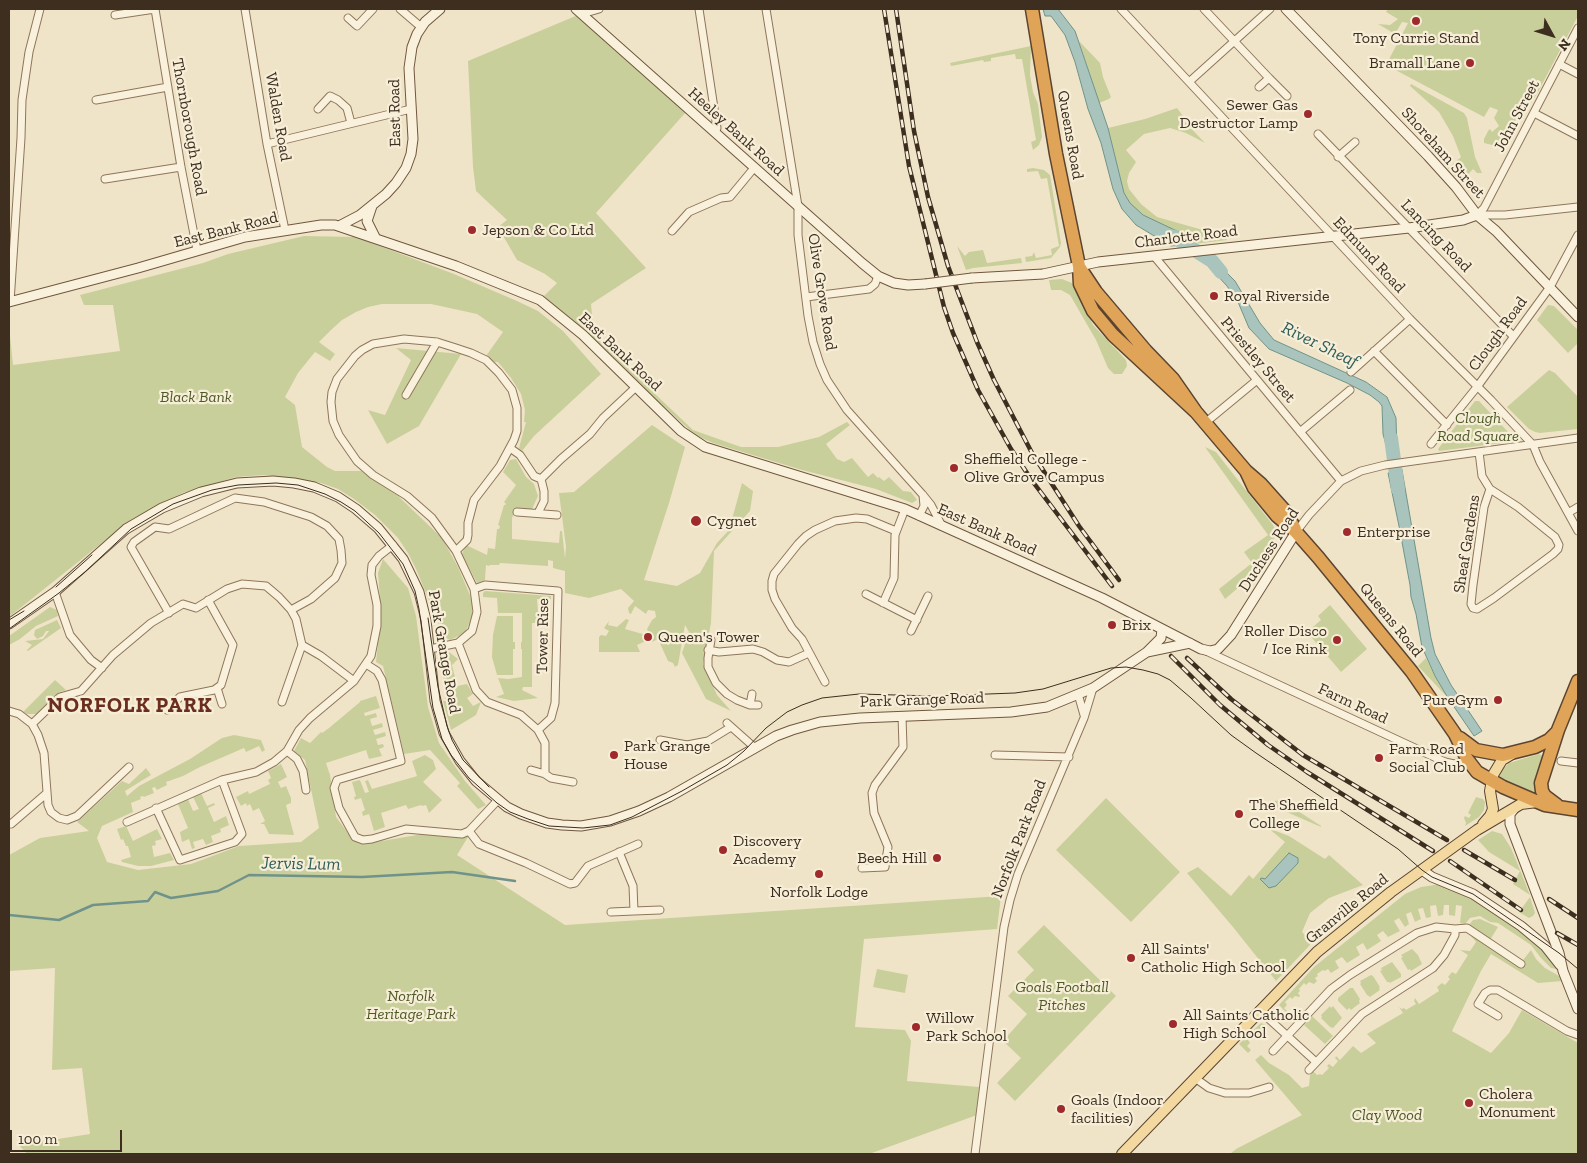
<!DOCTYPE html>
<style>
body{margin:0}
#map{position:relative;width:1587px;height:1163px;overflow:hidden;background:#f0e4c8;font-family:"Zilla Slab",serif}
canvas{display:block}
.frame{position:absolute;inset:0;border:10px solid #3d2e20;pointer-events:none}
.north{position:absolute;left:1527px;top:10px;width:50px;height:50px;-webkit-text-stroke:4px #f7eed8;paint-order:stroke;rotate:129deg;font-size:14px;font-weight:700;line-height:20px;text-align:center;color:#3d2e20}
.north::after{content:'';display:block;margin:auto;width:18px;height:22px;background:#3d2e20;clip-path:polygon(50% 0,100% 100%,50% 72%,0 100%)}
.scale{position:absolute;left:10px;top:1130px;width:112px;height:22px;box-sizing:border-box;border:2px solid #3d2e20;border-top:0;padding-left:6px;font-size:15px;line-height:18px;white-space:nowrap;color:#3d2e20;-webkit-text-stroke:4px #f7eed8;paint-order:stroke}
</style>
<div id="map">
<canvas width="1587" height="1163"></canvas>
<div class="frame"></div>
<div class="north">N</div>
<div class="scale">100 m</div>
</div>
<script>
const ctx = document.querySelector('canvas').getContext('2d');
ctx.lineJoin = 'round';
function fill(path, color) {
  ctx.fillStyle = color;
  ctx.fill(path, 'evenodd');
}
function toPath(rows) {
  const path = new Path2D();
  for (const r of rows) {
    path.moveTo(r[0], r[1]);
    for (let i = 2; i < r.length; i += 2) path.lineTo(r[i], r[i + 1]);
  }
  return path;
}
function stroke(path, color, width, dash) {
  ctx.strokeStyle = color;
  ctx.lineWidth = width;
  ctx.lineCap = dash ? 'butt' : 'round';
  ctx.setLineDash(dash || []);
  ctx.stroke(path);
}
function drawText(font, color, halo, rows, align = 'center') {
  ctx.font = font + ' "Zilla Slab",serif';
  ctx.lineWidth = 4.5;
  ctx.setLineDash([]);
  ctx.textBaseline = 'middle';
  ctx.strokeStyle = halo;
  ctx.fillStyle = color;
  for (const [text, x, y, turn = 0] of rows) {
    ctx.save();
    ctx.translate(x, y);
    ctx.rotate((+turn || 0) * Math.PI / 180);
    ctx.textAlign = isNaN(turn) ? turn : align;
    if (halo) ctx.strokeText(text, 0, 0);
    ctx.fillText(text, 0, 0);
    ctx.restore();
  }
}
const green = toPath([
 [1388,9,1578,9,1578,16,1538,92,1530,104,1518,111,1513,112,1516,119,1505,140,1496,146,1484,143,1484,139,1488,131,1490,129,1492,132,1499,126,1494,118,1498,110,1490,107,1484,117,1386,65,1408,23,1402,22,1395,34,1378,24,1390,25,1398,19,1386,12],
 [578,15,686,112,596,213,646,268,591,304,594,336,693,430,741,447,778,447,819,437,847,422,850,425,826,444,837,459,844,462,852,458,868,477,873,473,878,478,879,477,884,481,889,477,903,491,911,492,917,500,912,503,876,489,802,470,713,443,695,435,544,296,557,283,545,274,517,260,498,227,507,220,476,191,473,167,468,61],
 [1079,41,1100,63,1103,77,1111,97,1109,99,1099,103],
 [1031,46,1030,75,1033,92,1038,104,1042,137,1039,145,1033,150,1031,142,1036,140,1022,59,1016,59,1015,54,991,58,991,61,984,62,983,60,951,66,950,63],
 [1411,84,1464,113,1467,118,1475,157,1482,173,1477,173,1473,169,1461,182,1448,168,1461,157,1453,136,1439,112,1410,86],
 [1177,108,1186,120,1185,122,1205,143,1186,133,1170,128,1144,134,1126,150,1136,162,1129,173,1127,181,1129,189,1141,204,1157,217,1224,236,1227,240,1194,244,1179,232,1148,218,1136,210,1130,203,1124,193,1108,128,1145,119],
 [1033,168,1044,170,1050,175,1061,243,1060,247,1051,258,1026,262,1025,257,1032,256,1034,252,1036,258,1052,255,1051,249,1059,246,1047,178,1041,179,1038,171,1027,172,1027,169],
 [304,236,356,237,454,274,517,301,538,311,563,331,601,374,534,436,522,451,519,448,526,422,524,422,525,410,521,394,511,378,498,362,492,362,486,356,503,332,477,314,431,304,382,304,368,307,356,312,342,320,331,330,319,342,335,354,330,361,315,352,298,373,285,397,295,405,302,447,327,467,335,471,361,471,397,495,442,538,458,567,472,600,472,617,465,633,450,640,444,637,416,569,408,553,398,538,375,515,354,499,338,489,321,483,292,478,264,475,236,477,183,493,132,519,9,617,9,326,13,365,120,351,113,305,84,305,80,295,203,263,228,254],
 [957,246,965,256,969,252,983,250,987,263,1021,258,1022,263,973,268,966,270],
 [1062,279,1072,283,1093,325,1126,360,1127,366,1122,374,1114,374,1108,368,1096,340,1070,295,1061,290,1051,290,1049,280],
 [1548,305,1554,306,1578,330,1578,343,1568,353,1537,320],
 [396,348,461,354,419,426,387,444,368,410,385,415,411,360],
 [1549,370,1555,373,1578,397,1578,429,1540,433,1535,432,1529,429,1507,407],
 [1475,401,1479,401,1511,435,1510,442,1439,451,1438,449],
 [652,425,685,447,669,503,644,580,677,586,700,573,717,543,729,530,742,483,753,491,750,511,714,551,711,623,703,664,717,695,731,711,706,699,682,653,689,632,685,625,678,665,675,667,673,663,668,661,658,639,652,642,650,638,647,629,652,620,656,617,655,611,648,610,646,614,635,606,631,614,629,613,628,608,634,601,621,589,589,598,565,593,565,571,553,568,553,561,548,560,548,566,500,563,499,565,490,565,489,566,486,565,485,580,477,583,462,554,466,545,487,555,488,548,495,549,497,529,499,529,500,526,498,525,504,505,505,505,506,504,504,502,516,485,503,472,510,460,516,459,526,477,534,484,538,496,532,509,516,509,512,518,512,539,559,543,560,531,562,531,565,558,566,547,559,493,574,492],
 [1205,447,1216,452,1273,525,1277,533,1251,582,1245,582,1225,599,1219,589,1252,563,1244,552,1268,535],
 [383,559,408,588,416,616,428,707,439,743,465,781,486,805,478,809,457,786,460,783,430,750,404,754,383,666,376,662,381,613,378,573],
 [485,591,551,596,551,599,537,599,539,623,532,623,532,687,523,687,522,690,538,698,514,701,496,697,504,694,498,678,508,679,522,677,522,649,521,649,521,642,522,642,522,613,498,613,497,598,483,597,483,593],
 [1330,605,1367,649,1341,672,1307,632,1321,620,1318,616],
 [50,607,57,610,58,616,36,626,20,639,9,645,9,636],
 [497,616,513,616,513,642,515,642,515,649,513,649,513,675,497,675,492,657,493,635],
 [626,619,629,620,625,629,646,635,648,640,637,645,640,652,599,652,599,637,601,635,606,636,609,631,604,628,609,621,608,625,617,627],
 [57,620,61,628,28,651,27,650,32,645,25,641,43,639,49,631,46,631,43,636,37,639,34,635,35,630],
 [444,652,449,652,458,659,452,665,457,686,467,684,473,694,467,698,473,706,481,702,476,715,451,730,443,701,446,701,442,665,438,665,439,657],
 [1426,658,1435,676,1448,698,1418,666],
 [55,680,66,690,60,692,36,714,27,714,23,712],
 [376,696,380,708,364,713,365,716,376,713,377,717,370,719,372,726,382,723,383,727,373,730,375,735,385,732,386,736,376,739,378,745,383,744,384,747,379,749,382,756,369,759,366,750,326,763,330,775,336,817,354,841,364,844,423,834,468,837,457,855,565,925,1001,896,997,929,864,939,855,1027,905,1030,911,1041,907,1081,979,1087,977,1115,869,1154,27,1154,19,1145,90,1134,82,1068,52,1070,55,968,9,971,9,855,40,838,89,831,77,822,122,781,129,784,146,768,151,775,125,791,127,796,139,786,190,759,222,738,234,735,261,740,265,750,262,752,259,746,246,752,244,748,200,767,183,776,166,782,167,785,157,790,155,787,152,788,154,793,144,797,143,796,140,797,141,799,131,803,133,812,102,826,97,838,107,862,138,870,191,864,239,846,301,842,319,828,305,760,294,751,301,738,310,743,321,732,322,733,329,728,360,702,360,701],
 [1539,754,1544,756,1536,779,1536,795,1498,779,1502,770,1509,763],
 [425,755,433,760,436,769,423,782,442,800,429,813,426,805,422,806,421,805,408,809,406,805,381,813,385,827,374,831,369,814,363,816,362,812,365,810,361,798,355,800,354,797,356,796,352,782,360,780,365,793,369,792,365,781,368,780,372,789,414,777,417,776,412,761],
 [281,764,287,777,278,782,281,788,286,786,291,798,291,803,286,805,294,835,269,834,264,824,260,824,265,821,259,808,253,811,250,804,247,806,246,803,241,806,236,797,248,791,249,794,270,784,268,780,271,778,268,771],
 [201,793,207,806,214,803,215,805,208,808,214,822,226,816,229,825,220,829,221,832,211,836,213,842,206,845,203,839,193,842,195,848,192,849,189,839,182,842,180,832,188,828,178,804,188,799,193,811,199,809,193,797],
 [1476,797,1483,799,1485,802,1484,810,1479,817,1465,826,1466,823,1464,818,1465,816,1469,818,1471,815,1468,813],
 [1106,798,1180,872,1131,922,1056,850],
 [1281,800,1321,826,1321,827,1273,806,1275,801],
 [126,826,133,841,157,829,162,839,155,841,156,845,152,846,154,857,170,853,174,860,151,866,138,866,122,862,121,860,131,857,128,846,126,846,123,839,121,840,117,829],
 [1268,828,1289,836,1325,859,1329,855,1363,885,1329,898,1310,913,1302,932,1310,940,1310,945,1276,981,1233,927,1187,873,1198,867,1231,896,1249,875,1253,879,1285,842],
 [1492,831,1502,834,1511,848,1516,860,1530,895,1513,884,1520,871,1489,852,1478,840],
 [1441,884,1470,897,1530,938,1545,951,1557,969,1551,968,1541,958,1531,945,1498,923,1490,922,1480,916,1470,918,1465,924,1460,923,1462,906,1456,905,1455,916,1449,915,1449,905,1444,905,1443,915,1438,916,1436,905,1430,906,1431,917,1426,918,1423,908,1418,909,1421,919,1415,922,1411,912,1406,914,1409,924,1405,927,1399,918,1394,921,1400,931,1388,937,1383,931,1377,935,1381,941,1367,950,1363,943,1356,947,1360,955,1347,963,1342,957,1335,961,1339,968,1331,973,1328,969,1325,971,1323,970,1317,974,1318,976,1315,978,1317,981,1314,984,1309,982,1306,985,1304,983,1299,989,1300,991,1298,993,1300,996,1299,997,1295,996,1292,999,1290,997,1285,1002,1287,1005,1284,1008,1287,1011,1286,1012,1279,1005,1314,967,1405,894,1421,887],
 [1530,897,1535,913,1533,916,1529,918,1519,912],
 [1480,919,1498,927,1490,940,1468,926,1473,920],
 [1044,925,1116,996,1015,1101,997,1083,1021,1058,1003,1041,1027,1014,1008,996,1034,970,1017,952],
 [1472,934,1524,964,1523,960,1531,950,1536,959,1545,968,1561,977,1563,981,1538,983,1491,954,1481,971,1452,1031,1491,1053,1509,1033,1522,1010,1578,1043,1578,1154,1230,1154,1236,1149,1302,1115,1255,1060,1261,1055,1269,1063,1289,1075,1302,1088,1309,1086,1310,1075,1313,1071,1317,1075,1320,1074,1322,1075,1329,1068,1327,1066,1329,1064,1333,1067,1338,1061,1335,1058,1336,1056,1340,1060,1353,1046,1361,1053,1376,1043,1367,1034,1403,1013,1399,1007,1402,1009,1404,1008,1406,1010,1416,1004,1414,1001,1415,998,1419,1004,1439,991,1437,987,1442,983,1445,985,1450,979,1448,977,1452,972,1456,974,1468,955,1460,950,1470,951,1476,942,1471,936],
 [1412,949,1418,955,1422,964,1411,971,1410,969,1408,970,1401,958,1403,957,1401,955],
 [1392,962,1401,974,1401,977,1390,983,1389,982,1387,982,1380,971,1382,970,1381,968],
 [877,969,908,975,905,993,873,987],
 [1371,975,1373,976,1380,987,1379,988,1380,990,1370,997,1367,995,1360,984,1361,983,1360,981],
 [1350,988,1353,988,1360,999,1359,1001,1360,1003,1351,1010,1349,1008,1347,1010,1338,1001,1338,998],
 [1330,1006,1331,1008,1333,1006,1342,1018,1333,1028,1330,1027,1321,1018,1322,1017,1321,1015],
 [1312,1016,1333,1036,1325,1044,1304,1025],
 [1261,1023,1266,1025,1262,1029,1265,1033,1262,1037,1259,1034,1256,1036,1254,1035,1248,1040,1250,1043,1247,1046,1251,1050,1248,1053,1239,1044]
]);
const water = toPath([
 [1043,9,1058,9,1075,31,1108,128,1124,193,1130,203,1143,215,1179,232,1194,244,1171,246,1136,225,1122,209,1113,189,1101,143,1088,109,1075,62,1065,35,1051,16,1045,16,1043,9],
 [1202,259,1213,259,1235,281,1260,323,1274,340,1366,382,1387,397,1396,418,1397,454,1389,456,1383,434,1382,406,1379,402,1370,395,1347,383,1269,349,1249,328,1238,302,1227,286,1202,259],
 [1402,470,1431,638,1435,654,1451,685,1482,731,1474,736,1448,698,1435,676,1422,647,1416,614,1411,597,1410,585,1399,526,1388,473,1402,470],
 [1289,853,1298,858,1298,863,1276,886,1269,888,1260,879,1262,878,1265,879,1289,853]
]);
const stream = toPath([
 [9,915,59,920,93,905,148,901,155,892,171,898,218,891,249,875,362,877,452,872,515,881]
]);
const river = toPath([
 [1170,236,1174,237,1212,261,1221,272],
 [1391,438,1398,489]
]);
const street = toPath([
 [155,9,181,167,197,250],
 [245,9,267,144,285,230],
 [400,9,421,27],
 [699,9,717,128,715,133],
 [766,9,798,206],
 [1121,9,1410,319,1491,400,1533,445,1540,462,1578,531],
 [1204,9,1269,78,1259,87],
 [582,14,599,9],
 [115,15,155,9],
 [348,18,357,26,373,9],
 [1559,64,1578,74],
 [1269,78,1287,96],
 [1189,82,1270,9],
 [96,100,168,87],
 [318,109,330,96,338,100,347,108,351,123],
 [1534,113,1578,136],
 [1318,134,1513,336],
 [267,144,411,109],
 [1338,157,1355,142],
 [105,179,181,167],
 [798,206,798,235,808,316,813,342,820,364,827,380,847,410,923,495,931,505,942,526],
 [1477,215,1484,208,1578,28],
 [1477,215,1505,215,1578,207],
 [672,231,689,212,721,198,730,197,754,168],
 [1154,256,1341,481],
 [806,297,869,289,875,284,878,276],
 [10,302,21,138,22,100,29,52,40,9],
 [1374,351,1447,425],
 [1351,372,1410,319],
 [406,395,437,342],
 [1205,423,1257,380],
 [1300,432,1350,390],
 [1431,444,1477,387,1550,287,1578,235],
 [510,448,520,455,534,476,541,479],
 [1479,452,1482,476,1490,489,1518,507,1555,537,1559,545,1558,549,1553,554,1494,598,1477,609,1473,608,1471,604,1473,585,1484,507,1490,489],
 [541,479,561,459,590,434,603,418,636,387],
 [517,512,557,515],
 [538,513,544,501,544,491,541,479],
 [1568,513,1578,507],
 [919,516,924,506,923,495],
 [1296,532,1309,515,1341,481,1361,471,1385,465,1578,438],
 [474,589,485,585,558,591,555,703,551,718,538,730],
 [55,592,70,635,91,660,102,668],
 [866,594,917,620],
 [883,603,894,578,895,535,905,509],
 [169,613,131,547,134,542,155,527,169,529,235,498,264,502,311,517,327,526,339,539,341,550,342,563,335,578,311,599,291,610],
 [911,631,928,596],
 [711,640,708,658,708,667,716,683,727,694,737,700,750,705,758,705],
 [458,643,476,690,487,702,521,715,538,730,545,743,545,774,551,778,573,782],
 [430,649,458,643,472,631,477,612,474,589,456,551,432,518,407,496,373,475,357,461,339,435,333,421,331,402,332,392,337,379,355,356,362,350,373,344,404,339,437,342,456,348,471,353,486,360,499,373,512,390,517,408,517,431,514,440,500,466,474,500,468,523,468,535,467,540,456,551],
 [708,650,719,652,753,649,763,652,777,660,789,662,809,653],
 [1206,651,1445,762,1454,764,1469,761],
 [366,664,377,671,382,680,401,761,337,780,334,788,339,808,355,837,363,840,372,839,406,829,462,834,469,831,498,800],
 [825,682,802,639,792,628,775,599,772,590,772,581,774,574,798,544,806,536,815,530,835,521,856,518,867,519,896,531],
 [217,688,222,704],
 [1078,694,1084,715],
 [282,702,302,645],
 [750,705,752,694],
 [167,710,180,697,214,690,221,685,233,645,208,600],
 [9,711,19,714,32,724,38,735,44,753,48,805,51,812,59,818,67,820,77,816,129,767],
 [727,723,754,747],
 [32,724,60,697,81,691,113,655,151,623,183,604,196,608,227,589,242,584,266,586,279,597,291,610,296,619,302,645,321,656,354,681],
 [660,740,687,745,708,741,731,727],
 [287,751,297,759,303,771,306,790],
 [995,755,1069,757],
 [1561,761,1578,763],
 [531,770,545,774],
 [156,808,180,860,235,842,242,834,222,780],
 [127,822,222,780,256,772,274,762,287,751,299,730,310,718,354,681,371,656,377,626,377,605,371,575,372,565,379,556,393,545],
 [11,824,47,793],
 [469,831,479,844,526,863,570,884,575,883,588,866,638,844],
 [619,852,633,886,634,911,660,910],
 [862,868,885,867,888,847,874,813,872,793,875,785,903,747,902,716],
 [611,912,634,911],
 [1455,929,1467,928,1521,964],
 [1259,1010,1316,1062],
 [1498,1016,1478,1004,1485,993,1490,990,1498,990,1567,1031,1578,1035],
 [1273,1051,1331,989,1350,975,1417,933,1436,927,1455,929,1455,935,1444,955,1433,968,1362,1014,1309,1070],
 [1195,1078,1209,1088,1225,1093,1249,1093,1269,1087],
 [975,1154,1004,927,1010,900,1018,874,1084,718,1093,688]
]);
const secondary = toPath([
 [576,9,862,263,878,276,894,283,908,285,925,284],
 [1286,9,1428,156,1456,187,1477,215,1496,231,1578,317],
 [372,206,367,221,375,237],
 [339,226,360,215,386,194,396,183,406,168,411,154,413,139,409,68,412,47,417,34,425,22,440,9],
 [972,278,1043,274,1098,262,1409,228,1463,220,1477,215],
 [9,302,138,268,245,237,321,225,335,225,456,266,540,300,583,335,681,431,705,447,905,509,1102,598,1201,649,1210,651,1218,649,1231,635,1296,532],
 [9,624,55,592,126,529,162,508,201,492,237,483,273,481,294,483,314,487,338,497,356,509,378,528,403,559,419,592,426,620,435,701,444,733,460,761,476,781,507,807,521,814,547,823,562,825,581,826,610,821,639,811,669,797,776,736,792,730,820,722,860,718,1011,712,1047,707,1093,688,1147,652,1161,638,1162,629],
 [1147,652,1190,643],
 [1514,809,1510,814,1510,824,1559,953,1563,971,1578,1009],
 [1422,870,1432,877,1473,894,1521,926,1545,946,1560,965]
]);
const primary = toPath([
 [1483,824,1490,816,1493,809,1490,791,1493,775,1502,760,1512,754],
 [1122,1154,1317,952,1391,892,1477,830,1521,804,1537,802]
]);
const highway = toPath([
 [1032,9,1056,154,1079,266,1080,284,1093,311,1113,335,1196,412],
 [1080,268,1096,292,1146,351,1173,379,1196,412,1246,471,1261,484,1286,512,1295,529],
 [1246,471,1254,488,1277,516,1296,532,1318,557,1412,672,1455,734,1467,759,1477,772,1503,787,1545,805,1578,810],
 [1460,738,1476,750,1503,755,1535,747,1549,740,1557,732],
 [1557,805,1545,796,1542,791,1541,783,1558,730,1578,681]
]);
const tram = toPath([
 [56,587,92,555],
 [428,618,438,687,447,726,452,740,463,760,489,787],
 [9,620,24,611],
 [9,629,59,593,85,572,131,529,173,504,212,490,238,485,276,483,298,485,325,494,341,502,355,511,379,533,403,564,415,591,419,609,433,708,442,739,451,755,469,778,497,803,510,812,528,819,549,826,583,828,610,825,632,817,682,791,727,765,744,751,766,728,787,712,802,705,822,698,859,694,933,696,1015,693,1043,689,1111,668,1126,667,1143,670,1158,674,1170,680,1191,698,1231,735,1256,753,1398,849,1422,870,1432,877,1473,894,1559,953,1578,969]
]);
const rail = toPath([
 [884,9,909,166,944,307,953,333,978,390,1011,449,1033,482,1112,586],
 [896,9,914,131,928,197,948,266,977,342,994,380,1032,453,1079,526,1119,580],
 [1171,656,1220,705,1268,745,1307,772,1433,851],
 [1187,658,1231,699,1303,755,1447,840],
 [1464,850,1515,880],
 [1450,861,1521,910],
 [1549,899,1578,918],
 [1557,933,1578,945]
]);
const secondaryBridge = toPath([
 [925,284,972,278]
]);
const markers = [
 [1416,21,5,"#9e2a2b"],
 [1470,63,5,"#9e2a2b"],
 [1308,114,5,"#9e2a2b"],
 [472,230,5,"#9e2a2b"],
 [1214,296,5,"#9e2a2b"],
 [954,468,5,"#9e2a2b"],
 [696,521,6,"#9e2a2b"],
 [1347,532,5,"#9e2a2b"],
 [1112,625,5,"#9e2a2b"],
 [648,637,5,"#9e2a2b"],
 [1337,640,5,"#9e2a2b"],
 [1498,700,5,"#9e2a2b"],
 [614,755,5,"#9e2a2b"],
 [1379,758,5,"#9e2a2b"],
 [1239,814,5,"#9e2a2b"],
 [723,850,5,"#9e2a2b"],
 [937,858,5,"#9e2a2b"],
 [819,874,5,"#9e2a2b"],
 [1131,958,5,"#9e2a2b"],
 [1173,1024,5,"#9e2a2b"],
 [916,1027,5,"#9e2a2b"],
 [1469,1103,5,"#9e2a2b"],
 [1061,1109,5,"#9e2a2b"]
];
const poiNames = [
 ["Tony Currie Stand",1416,38,"center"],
 ["Bramall Lane",1460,63,"right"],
 ["Sewer Gas",1298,105,"right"],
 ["Destructor Lamp",1298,123,"right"],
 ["Jepson & Co Ltd",482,230],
 ["Royal Riverside",1224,296],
 ["Sheffield College -",964,459],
 ["Olive Grove Campus",964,477],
 ["Cygnet",707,521],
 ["Enterprise",1357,532],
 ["Brix",1122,625],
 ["Roller Disco",1327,631,"right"],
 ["/ Ice Rink",1327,649,"right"],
 ["Queen's Tower",658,637],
 ["PureGym",1488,700,"right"],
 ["Park Grange",624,746],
 ["House",624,764],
 ["Farm Road",1389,749],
 ["Social Club",1389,767],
 ["The Sheffield",1249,805],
 ["College",1249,823],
 ["Discovery",733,841],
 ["Academy",733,859],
 ["Beech Hill",927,858,"right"],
 ["Norfolk Lodge",819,892,"center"],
 ["All Saints'",1141,949],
 ["Catholic High School",1141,967],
 ["All Saints Catholic",1183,1015],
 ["High School",1183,1033],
 ["Willow",926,1018],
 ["Park School",926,1036],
 ["Cholera",1479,1094],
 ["Monument",1479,1112],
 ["Goals (Indoor",1071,1100],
 ["facilities)",1071,1118]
];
const streetNames = [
 ["East Road",395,113,-91],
 ["John Street",1517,116,-62],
 ["Walden Road",278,117,80],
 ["Thornborough Road",189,127,80],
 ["Heeley Bank Road",736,132,42],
 ["Queens Road",1070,135,80],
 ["Shoreham Street",1443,153,48],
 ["East Bank Road",226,230,-14],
 ["Lancing Road",1436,236,46],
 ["Charlotte Road",1186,237,-7],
 ["Edmund Road",1369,255,47],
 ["Olive Grove Road",822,292,81],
 ["Clough Road",1498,334,-54],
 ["East Bank Road",620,352,43],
 ["Priestley Street",1258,360,50],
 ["East Bank Road",987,530,24],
 ["Sheaf Gardens",1467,544,-81],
 ["Duchess Road",1269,550,-57],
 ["Queens Road",1391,620,51],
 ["Tower Rise",543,636,-89],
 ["Park Grange Road",444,652,80],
 ["Park Grange Road",922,700,-2],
 ["Farm Road",1353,704,25],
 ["Norfolk Park Road",1019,839,-69],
 ["Granville Road",1347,909,-39]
];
const parkNames = [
 ["Black Bank",196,397],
 ["Clough",1478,418],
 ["Road Square",1478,436],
 ["Goals Football",1062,987],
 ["Pitches",1062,1005],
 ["Norfolk",411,996],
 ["Heritage Park",411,1014],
 ["Clay Wood",1387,1115]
];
const waterNames = [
 ["River Sheaf",1320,345,26],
 ["Jervis Lum",301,864,1]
];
const districtNames = [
 ["NORFOLK PARK",130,706]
];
fill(green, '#c9cf9b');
fill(water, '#a9c4bc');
stroke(water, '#6f938a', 1);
stroke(stream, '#6f938a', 2.5);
stroke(river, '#a9c4bc', 14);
stroke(street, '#8d765c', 9);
stroke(secondary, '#6f573f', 11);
stroke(primary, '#5b4430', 12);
stroke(highway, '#5b4430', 15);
stroke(street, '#faf1dc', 7);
stroke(secondary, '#faf1dc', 9);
stroke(primary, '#f3d9a0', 10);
stroke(highway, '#e0a458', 12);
stroke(tram, '#3d2e20', 1);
stroke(rail, '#3d2e20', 4.5);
stroke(rail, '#f7eed8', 2.5, [8]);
stroke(secondaryBridge, '#6f573f', 11, []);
stroke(secondaryBridge, '#faf1dc', 9);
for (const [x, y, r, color] of markers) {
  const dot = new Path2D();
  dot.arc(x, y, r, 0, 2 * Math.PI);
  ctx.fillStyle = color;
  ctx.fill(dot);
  stroke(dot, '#f7eed8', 2);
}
drawText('16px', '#3d2e20', '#f7eed8', poiNames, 'left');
drawText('16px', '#3d2e20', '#f7eed8', streetNames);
drawText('italic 16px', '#4d5a26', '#f7eed8', parkNames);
drawText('italic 18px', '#2f5d5a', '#f7eed8', waterNames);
ctx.letterSpacing = '1px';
drawText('bold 21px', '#6b2e1e', '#f7eed8', districtNames);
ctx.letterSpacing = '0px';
</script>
